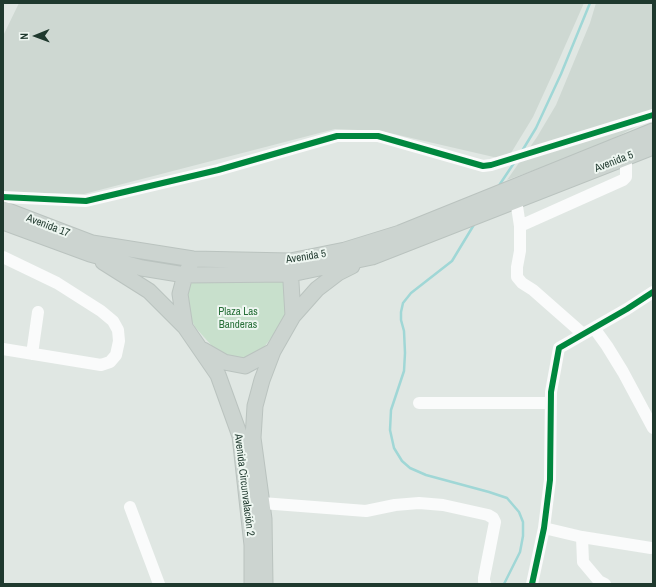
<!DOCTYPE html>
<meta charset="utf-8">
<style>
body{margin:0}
#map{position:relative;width:656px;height:587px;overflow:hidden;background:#e0e7e3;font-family:"Archivo Narrow",sans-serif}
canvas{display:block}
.frame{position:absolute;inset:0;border:4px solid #1f392e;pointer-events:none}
.north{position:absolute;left:16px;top:16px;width:40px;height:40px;-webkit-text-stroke:3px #eef6f1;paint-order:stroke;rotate:269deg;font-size:11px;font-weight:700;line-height:16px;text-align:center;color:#1f392e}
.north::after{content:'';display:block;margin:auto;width:14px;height:18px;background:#1f392e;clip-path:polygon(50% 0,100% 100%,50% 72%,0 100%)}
</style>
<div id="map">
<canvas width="656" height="587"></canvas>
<div class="frame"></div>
<div class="north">N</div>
</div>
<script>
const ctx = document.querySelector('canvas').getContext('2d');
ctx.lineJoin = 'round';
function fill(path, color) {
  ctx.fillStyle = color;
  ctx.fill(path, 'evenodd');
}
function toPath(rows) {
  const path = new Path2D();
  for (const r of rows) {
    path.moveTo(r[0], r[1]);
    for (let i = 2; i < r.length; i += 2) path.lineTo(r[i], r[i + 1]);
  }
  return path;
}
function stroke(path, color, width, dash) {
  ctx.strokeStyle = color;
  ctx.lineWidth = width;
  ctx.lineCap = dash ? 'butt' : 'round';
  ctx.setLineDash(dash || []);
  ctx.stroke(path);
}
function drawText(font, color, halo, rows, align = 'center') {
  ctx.font = font + ' "Archivo Narrow",sans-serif';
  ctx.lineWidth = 4;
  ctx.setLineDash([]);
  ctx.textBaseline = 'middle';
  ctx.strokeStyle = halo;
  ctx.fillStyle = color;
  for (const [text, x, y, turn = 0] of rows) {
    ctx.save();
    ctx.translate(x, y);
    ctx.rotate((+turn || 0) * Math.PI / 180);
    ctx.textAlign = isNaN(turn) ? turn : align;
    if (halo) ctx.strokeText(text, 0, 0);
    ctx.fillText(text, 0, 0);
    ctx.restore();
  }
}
const built = toPath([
 [19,3,584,3,554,71,533,117,511,153,498,158,381,131,335,129,84,194,3,192,3,36],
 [596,3,653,3,653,118,593,149,507,180,537,137,556,105,590,23]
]);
const green = toPath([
 [287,279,286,314,272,337,260,352,239,360,221,356,195,327,186,310,185,293,193,281]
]);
const stream = toPath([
 [522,151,536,128,561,74,590,3],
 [498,187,514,163],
 [475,223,452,261,411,293,403,303,401,312,401,320,404,331,405,353,404,371,391,410,390,430,394,448,402,461,410,468,426,475,489,492,507,498,519,512,523,522,523,536,520,552,504,584]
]);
const minor = toPath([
 [3,197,86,201,218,170,337,136,378,136,483,166,491,165,653,115],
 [516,200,520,226,520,251,517,267,517,277,522,283,533,290,583,334],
 [520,226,623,180,626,177,626,158],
 [3,257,57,283,101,311,113,321,118,330,119,341,116,355,110,362,101,365,3,349],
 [594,328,607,346,623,372,653,428],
 [32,354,38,312],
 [419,403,551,403],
 [262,503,366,511,395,505,419,503,443,505,488,515,493,518,495,522,484,578,484,581,485,584],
 [130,507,159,584],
 [544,528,582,537,583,562,599,581,605,584],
 [582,537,651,548],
 [532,584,544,528,550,480,551,392,559,348,627,309,653,292]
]);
const major = toPath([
 [3,209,92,243,193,259,290,261,345,250,400,233,653,131],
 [3,222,90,254,142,268,185,275,291,274,372,257,653,147],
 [103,262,149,291,185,327,218,375,240,436,252,545,252,584],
 [290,265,293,316],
 [185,327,180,294,185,275,190,265],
 [203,350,224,362,245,366,273,351],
 [265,584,264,519,253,438,255,406,262,380,273,351,293,316,317,289,338,273,352,266]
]);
const cycleway = toPath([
 [3,197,86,201,218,170,337,136,378,136,483,166,491,165,653,115],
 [532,584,544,528,550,480,551,392,559,348,627,309,653,292]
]);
const streetNames = [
 ["Avenida 5",614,162,-21],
 ["Avenida 17",48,226,21],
 ["Avenida 5",306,257,-9],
 ["Avenida Circunvalación 2",244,485,83]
];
const parkNames = [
 ["Plaza Las",238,312],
 ["Banderas",238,325]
];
fill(built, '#ced8d2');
fill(green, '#c8e0cc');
stroke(stream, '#a0d7d6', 2.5);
stroke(major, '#bac3bf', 17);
stroke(minor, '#fafbfb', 12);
stroke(major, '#ccd4d0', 15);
stroke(cycleway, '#00873e', 6);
drawText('11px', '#1f392e', '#eef6f1', streetNames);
drawText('11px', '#29703a', '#eef6f1', parkNames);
</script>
